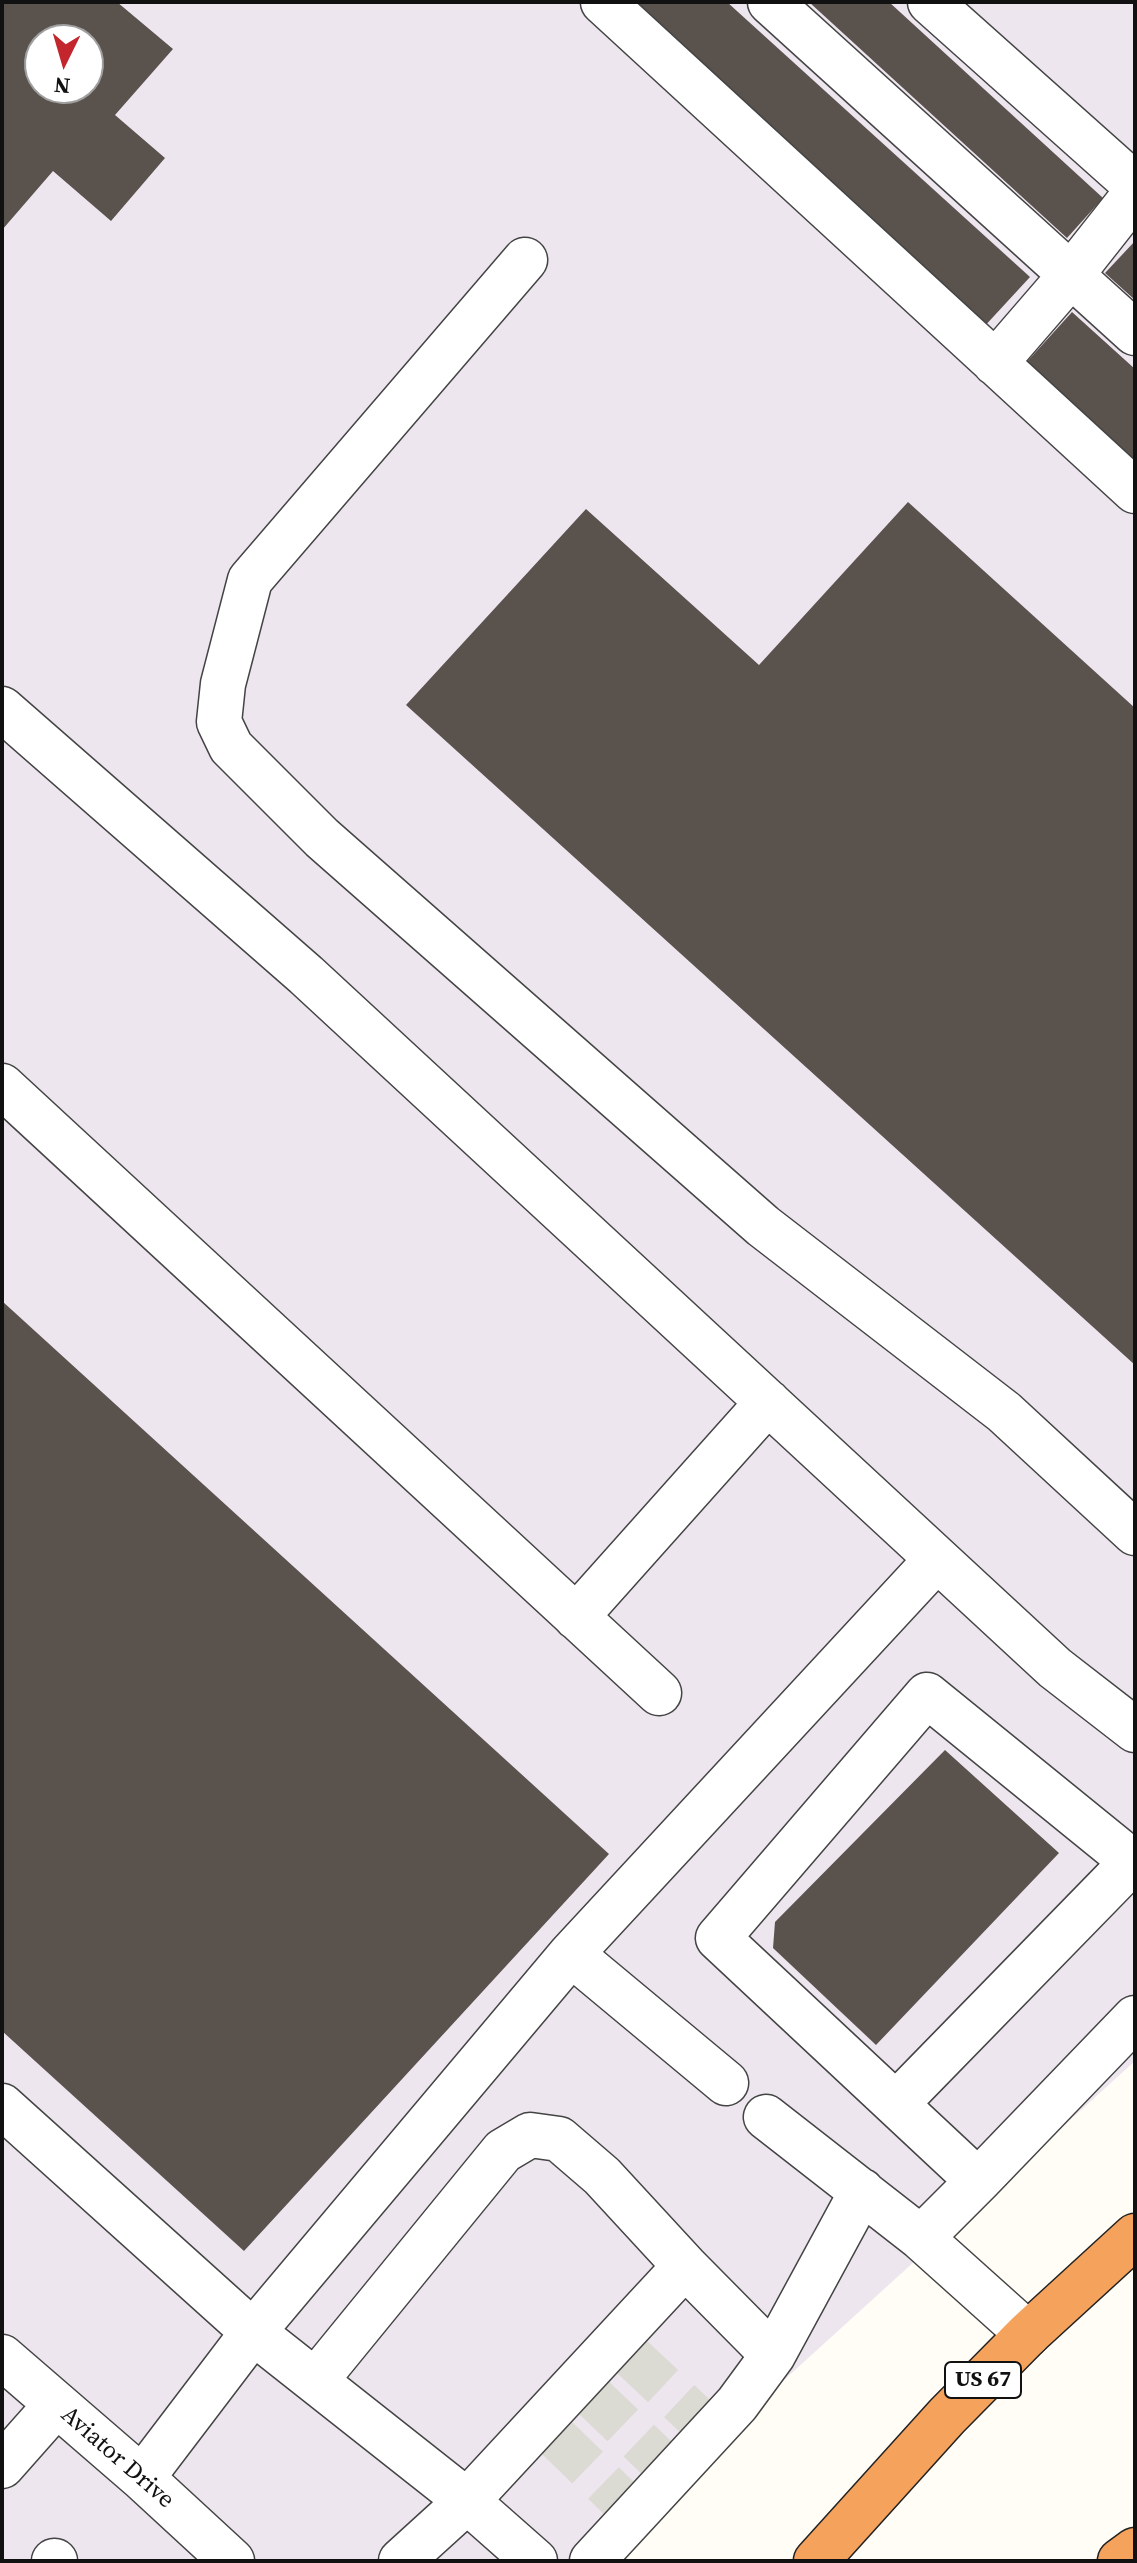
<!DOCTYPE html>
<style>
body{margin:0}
#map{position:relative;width:1137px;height:2563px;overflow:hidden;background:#fffdf5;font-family:"Source Serif 4",serif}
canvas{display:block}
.frame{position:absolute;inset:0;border:4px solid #111;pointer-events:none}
.north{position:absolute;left:24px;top:24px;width:80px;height:80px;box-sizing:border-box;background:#fff;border:2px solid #a0a0a0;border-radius:50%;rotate:185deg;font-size:22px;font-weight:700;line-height:32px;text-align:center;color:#111}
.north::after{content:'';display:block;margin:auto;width:28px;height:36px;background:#c4262e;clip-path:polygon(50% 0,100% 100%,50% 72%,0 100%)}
</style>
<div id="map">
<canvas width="1137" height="2563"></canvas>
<div class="frame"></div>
<div class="north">N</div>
</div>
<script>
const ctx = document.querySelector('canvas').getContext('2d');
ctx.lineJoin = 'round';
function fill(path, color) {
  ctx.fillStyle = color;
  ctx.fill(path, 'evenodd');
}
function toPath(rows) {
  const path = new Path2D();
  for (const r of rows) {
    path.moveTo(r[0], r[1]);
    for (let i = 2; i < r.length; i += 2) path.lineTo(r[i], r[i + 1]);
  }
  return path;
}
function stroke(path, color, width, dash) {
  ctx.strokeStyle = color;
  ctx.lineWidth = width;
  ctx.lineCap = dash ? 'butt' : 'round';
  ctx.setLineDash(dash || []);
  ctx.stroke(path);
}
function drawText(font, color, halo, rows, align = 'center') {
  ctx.font = font + ' "Source Serif 4",serif';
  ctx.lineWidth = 8;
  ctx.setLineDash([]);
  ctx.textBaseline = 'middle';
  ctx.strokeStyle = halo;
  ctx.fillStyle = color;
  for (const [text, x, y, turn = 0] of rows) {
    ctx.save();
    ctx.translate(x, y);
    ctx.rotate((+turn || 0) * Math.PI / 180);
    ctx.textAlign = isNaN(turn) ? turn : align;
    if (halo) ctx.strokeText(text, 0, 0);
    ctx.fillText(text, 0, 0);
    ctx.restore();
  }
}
const industrial = toPath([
 [2,2,1135,2,1135,2061,685,2470,623,2561,2,2561],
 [40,40,88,40,88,88,40,88]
]);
const building = toPath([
 [2,2,117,2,173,49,115,115,165,158,111,221,53,171,2,230],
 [40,40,88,40,88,88,40,88],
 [622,2,727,2,1030,277,982,329],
 [809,2,889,2,1103,198,1067,238],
 [1135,241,1135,300,1105,273],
 [1072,312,1135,369,1135,465,1024,365],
 [908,502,1135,708,1135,1365,406,705,586,509,759,665],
 [2,1301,609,1854,244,2251,2,2031],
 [945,1750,1059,1853,876,2045,773,1948,775,1922]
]);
const minorTunnel = toPath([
 [631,2356,696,2417],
 [591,2395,658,2459],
 [556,2437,621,2500]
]);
const minor = toPath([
 [603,2,1135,491],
 [770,2,1135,333],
 [930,2,1135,185],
 [525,260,250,580,223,684,219,722,231,747,322,838,763,1226,1004,1412,1135,1533],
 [995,363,1071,275,1135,194],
 [2,709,306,975,1055,1668,1135,1730],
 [2,1086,659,1693],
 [576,1617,768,1402],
 [1135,1864,927,1695,718,1938,978,2181,1135,2018],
 [571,1954,726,2083],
 [896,2104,1135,1859],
 [2,2106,253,2332,467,2501,685,2266,773,2355],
 [766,2117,921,2238,1028,2334],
 [921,2238,978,2181],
 [2,2357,142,2478,232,2561],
 [316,2380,503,2151,530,2135,559,2139,602,2176,685,2266],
 [2,2466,56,2405],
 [142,2478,253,2332,571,1954,937,1559],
 [54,2561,55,2561],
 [401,2561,467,2501,535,2561],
 [592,2561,737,2404,773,2355,862,2191]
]);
const highway = toPath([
 [816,2561,947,2416,1028,2334,1135,2236],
 [1120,2561,1135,2550]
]);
const shields = [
 [983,2380,76]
];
const shieldNames = [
 ["US 67",983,2380]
];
const streetNames = [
 ["Aviator Drive",117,2458,41]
];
fill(industrial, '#eee6ef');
fill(building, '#5a524d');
stroke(minorTunnel, '#dbdad3', 44, [44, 22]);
stroke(minor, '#444', 47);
stroke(highway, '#222', 47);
stroke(minor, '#fff', 44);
stroke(highway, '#f5a25d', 44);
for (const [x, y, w] of shields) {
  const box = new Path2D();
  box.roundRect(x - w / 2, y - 18, w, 36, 6);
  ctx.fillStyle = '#fff';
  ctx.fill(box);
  stroke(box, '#111', 2);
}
drawText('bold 22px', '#111', null, shieldNames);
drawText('24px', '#111', '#fff', streetNames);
</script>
